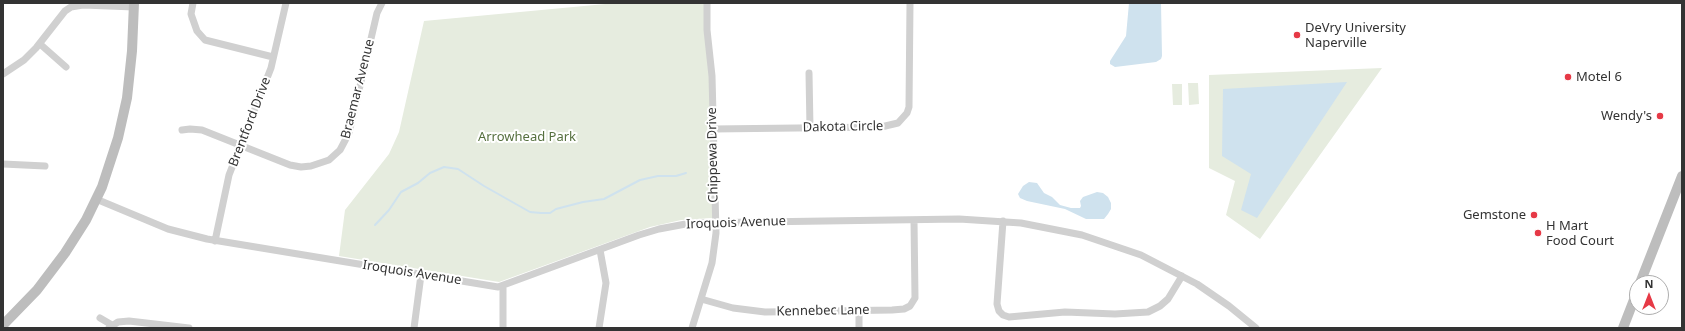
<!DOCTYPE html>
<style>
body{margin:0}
#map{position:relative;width:1685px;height:331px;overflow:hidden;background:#fff;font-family:"Noto Sans",sans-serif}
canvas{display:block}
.frame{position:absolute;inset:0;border:4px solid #333;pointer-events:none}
.north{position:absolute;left:1629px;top:275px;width:40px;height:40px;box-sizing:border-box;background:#fff;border:1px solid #adadad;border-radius:50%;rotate:0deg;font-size:11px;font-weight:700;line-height:16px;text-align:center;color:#333}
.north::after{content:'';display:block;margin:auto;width:14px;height:18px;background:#e63946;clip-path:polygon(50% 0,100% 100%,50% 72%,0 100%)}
</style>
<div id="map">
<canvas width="1685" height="331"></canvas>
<div class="frame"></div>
<div class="north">N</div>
</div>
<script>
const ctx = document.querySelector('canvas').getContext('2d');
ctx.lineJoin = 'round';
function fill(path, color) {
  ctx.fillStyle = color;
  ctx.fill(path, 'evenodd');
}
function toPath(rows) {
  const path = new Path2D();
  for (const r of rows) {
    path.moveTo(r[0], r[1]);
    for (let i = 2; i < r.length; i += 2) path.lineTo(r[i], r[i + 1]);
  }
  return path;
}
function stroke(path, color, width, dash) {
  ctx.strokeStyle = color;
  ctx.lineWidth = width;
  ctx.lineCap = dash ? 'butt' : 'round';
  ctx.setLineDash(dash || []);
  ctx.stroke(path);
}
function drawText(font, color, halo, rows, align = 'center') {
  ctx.font = font + ' "Noto Sans",sans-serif';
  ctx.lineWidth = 4;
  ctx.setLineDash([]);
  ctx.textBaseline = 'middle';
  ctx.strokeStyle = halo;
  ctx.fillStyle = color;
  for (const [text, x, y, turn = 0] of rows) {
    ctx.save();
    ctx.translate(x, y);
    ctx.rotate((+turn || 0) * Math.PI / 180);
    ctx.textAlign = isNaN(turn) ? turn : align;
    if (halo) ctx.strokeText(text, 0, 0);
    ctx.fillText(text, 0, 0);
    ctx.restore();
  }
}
const green = toPath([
 [616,3,706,3,710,65,714,218,681,220,650,227,499,282,339,256,345,210,389,154,399,132,424,21],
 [1382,68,1260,239,1226,215,1235,181,1209,168,1209,75],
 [1188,83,1198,83,1199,104,1189,105],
 [1172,84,1182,84,1182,105,1173,105]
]);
const water = toPath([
 [1129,3,1161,3,1162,56,1161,59,1156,62,1115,67,1110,64,1110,61,1126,36],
 [1347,82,1257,218,1241,210,1251,174,1222,156,1223,89],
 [1029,182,1037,183,1044,193,1052,197,1060,205,1071,208,1080,208,1081,206,1080,201,1083,197,1097,192,1103,193,1108,197,1111,203,1111,209,1108,214,1104,219,1086,219,1065,209,1027,201,1020,198,1018,194,1023,186]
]);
const stream = toPath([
 [375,225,389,210,401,192,418,183,430,173,444,167,458,169,484,186,530,212,541,213,550,213,556,209,583,202,604,199,640,180,658,176,676,176,686,173]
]);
const street = toPath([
 [193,3,191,14,197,31,205,40,273,57],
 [40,44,66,67],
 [809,73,810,128],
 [3,74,24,60,36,48,65,11,71,7,83,5,134,7],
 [713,129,881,127,898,123,907,113,909,107,910,3],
 [182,130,190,129,202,130,290,165,301,167,311,166,329,160,340,150,349,133,377,13,382,3],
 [3,164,45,166],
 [96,199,168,229,207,239,498,287,639,235,659,229,691,223,959,219,1021,223,1082,235,1141,255,1197,284,1229,306,1256,328],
 [1003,221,997,304,999,311,1003,315,1009,317,1065,312,1115,314,1148,312,1160,306,1168,299,1182,276],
 [215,241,229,175,271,68,286,3],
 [503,287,503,328],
 [701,299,733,308,765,312,892,310,904,309,910,306,915,298,914,220],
 [859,311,859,328],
 [100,318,112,325],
 [109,328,118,322,129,321,189,328],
 [414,328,421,275],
 [599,328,606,283,600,250],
 [692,328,712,263,716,233,712,76,707,30,707,3]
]);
const secondary = toPath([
 [1640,283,1682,176],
 [3,325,37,290,65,253,86,220,102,187,118,138,127,98,132,51,134,3],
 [1623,328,1637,292]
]);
const markers = [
 [1297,35,4,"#e63946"],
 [1568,77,4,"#e63946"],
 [1660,116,4,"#e63946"],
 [1534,215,4,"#e63946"],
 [1538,233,4,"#e63946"]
];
const poiNames = [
 ["DeVry University",1305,28],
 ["Naperville",1305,43],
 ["Motel 6",1576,77],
 ["Wendy's",1652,116,"right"],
 ["Gemstone",1526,215,"right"],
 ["H Mart",1546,226],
 ["Food Court",1546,241]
];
const streetNames = [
 ["Braemar Avenue",358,89,-76],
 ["Brentford Drive",250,122,-69],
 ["Dakota Circle",843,127,-1],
 ["Chippewa Drive",713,155,-91],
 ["Iroquois Avenue",736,223,-2],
 ["Iroquois Avenue",412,273,9],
 ["Kennebec Lane",823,311,-1]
];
const parkNames = [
 ["Arrowhead Park",527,137]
];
fill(green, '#e6ecdf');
fill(water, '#cfe2ee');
stroke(stream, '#cfe2ee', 2);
stroke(street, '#d0d0d0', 7);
stroke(secondary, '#bdbdbd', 10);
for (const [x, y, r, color] of markers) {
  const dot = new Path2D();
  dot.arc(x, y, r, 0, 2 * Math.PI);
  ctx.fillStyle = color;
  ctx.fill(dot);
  stroke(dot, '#fff', 1.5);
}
drawText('13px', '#333', '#fff', poiNames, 'left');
drawText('13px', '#333', '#fff', streetNames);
drawText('13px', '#56703f', '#fff', parkNames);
</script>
